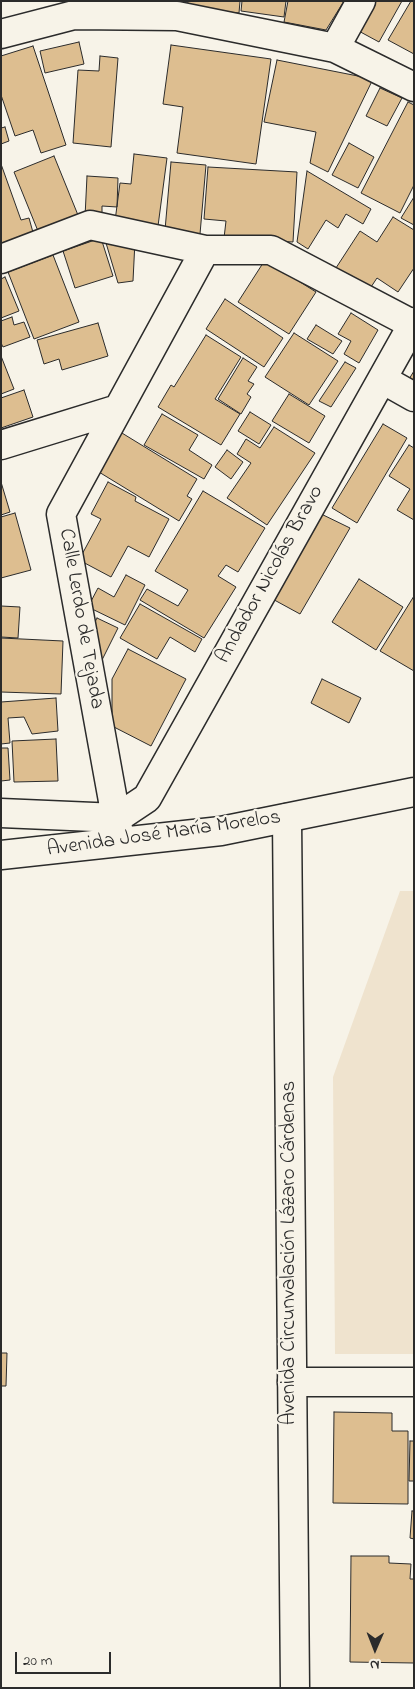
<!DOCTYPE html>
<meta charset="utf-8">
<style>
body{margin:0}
#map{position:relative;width:415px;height:1689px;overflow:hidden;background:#f7f3e8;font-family:"Indie Flower",sans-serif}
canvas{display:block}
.frame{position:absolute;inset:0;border:2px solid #2b2b2b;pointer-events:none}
.north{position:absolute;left:350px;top:1624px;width:50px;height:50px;-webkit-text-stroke:4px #f7f3e8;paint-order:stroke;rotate:181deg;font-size:14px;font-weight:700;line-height:20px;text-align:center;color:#2b2b2b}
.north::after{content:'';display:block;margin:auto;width:18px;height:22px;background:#2b2b2b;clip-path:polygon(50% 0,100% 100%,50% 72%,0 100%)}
.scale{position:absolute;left:15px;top:1652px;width:96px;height:22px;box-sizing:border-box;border:2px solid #2b2b2b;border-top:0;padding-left:6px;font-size:15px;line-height:18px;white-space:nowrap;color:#2b2b2b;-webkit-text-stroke:4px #f7f3e8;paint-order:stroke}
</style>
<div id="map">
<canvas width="415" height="1689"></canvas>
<div class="frame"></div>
<div class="north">N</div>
<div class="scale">20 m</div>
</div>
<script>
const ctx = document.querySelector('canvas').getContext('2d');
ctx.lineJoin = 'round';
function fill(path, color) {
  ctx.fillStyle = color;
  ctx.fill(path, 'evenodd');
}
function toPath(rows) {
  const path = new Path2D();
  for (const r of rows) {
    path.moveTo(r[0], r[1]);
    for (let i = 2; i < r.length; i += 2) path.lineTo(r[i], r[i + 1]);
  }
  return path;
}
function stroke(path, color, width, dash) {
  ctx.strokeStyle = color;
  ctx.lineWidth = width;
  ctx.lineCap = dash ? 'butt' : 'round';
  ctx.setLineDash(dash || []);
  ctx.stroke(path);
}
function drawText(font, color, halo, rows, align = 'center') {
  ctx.font = font + ' "Indie Flower",sans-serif';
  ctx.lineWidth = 4.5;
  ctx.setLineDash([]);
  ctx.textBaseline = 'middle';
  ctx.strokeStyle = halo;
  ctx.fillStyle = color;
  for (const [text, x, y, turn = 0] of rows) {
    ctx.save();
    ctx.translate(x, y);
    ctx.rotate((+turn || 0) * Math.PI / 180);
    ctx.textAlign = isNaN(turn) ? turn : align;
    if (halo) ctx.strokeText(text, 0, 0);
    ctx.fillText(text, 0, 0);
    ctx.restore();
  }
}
const built = toPath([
 [400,891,414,891,414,1354,335,1354,333,1077]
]);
const building = toPath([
 [188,1,240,1,239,13,187,8,188,1],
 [242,1,286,1,284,17,241,11,242,1],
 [288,1,344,1,326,30,284,22,288,1],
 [370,1,402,1,379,42,355,29,370,1],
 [411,1,414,1,414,54,388,40,411,1],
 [79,42,84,64,45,73,40,51,79,42],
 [171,45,271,59,256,164,177,153,183,107,163,104,171,45],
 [33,46,66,145,41,153,33,130,15,136,1,95,1,56,33,46],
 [100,56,118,58,111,147,73,143,78,70,99,71,100,56],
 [277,60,373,79,328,172,310,163,316,132,264,122,277,60],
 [380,88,402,98,387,126,366,116,380,88],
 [408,102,414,105,414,185,400,213,361,193,408,102],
 [5,127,9,141,1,144,1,128,5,127],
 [349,143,374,157,358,188,332,175,349,143],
 [134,154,167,158,158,226,115,221,120,183,131,184,134,154],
 [54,156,80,220,40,236,14,172,54,156],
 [171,162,206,165,200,234,165,230,171,162],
 [1,164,21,220,29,218,34,236,1,244,1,164],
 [208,167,297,172,293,242,224,238,226,221,204,219,208,167],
 [307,171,371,209,363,224,346,214,338,228,326,220,308,249,297,242,307,171],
 [87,176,118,178,117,207,102,206,102,218,85,217,87,176],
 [414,197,414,225,401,218,414,197],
 [393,217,414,230,414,268,398,292,377,278,367,293,334,271,360,231,377,242,393,217],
 [101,238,113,276,75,288,63,251,101,238],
 [135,241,133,281,118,283,106,243,135,241],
 [53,255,79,322,34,339,8,272,53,255],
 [265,260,316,292,289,334,238,302,265,260],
 [5,277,19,311,1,318,1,279,5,277],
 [225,299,283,338,264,367,206,329,225,299],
 [351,313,378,330,359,363,344,354,351,341,338,334,351,313],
 [12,317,14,325,24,322,30,337,3,347,1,343,1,321,12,317],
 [98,323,108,356,62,370,59,359,44,364,37,340,98,323],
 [316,325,342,341,333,354,307,339,316,325],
 [294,333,338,361,309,405,265,377,294,333],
 [206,335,241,357,215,399,240,414,221,445,158,407,171,385,174,387,206,335],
 [1,356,14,389,1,394,1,356],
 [243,358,257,367,248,381,254,384,247,394,251,397,241,414,218,399,243,358],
 [345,362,356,368,331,407,319,401,345,362],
 [414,371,414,388,406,384,414,371],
 [24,390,33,417,1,428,1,398,24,390],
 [289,394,325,416,309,443,272,421,289,394],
 [250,412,271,425,259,444,238,431,250,412],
 [162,414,198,435,189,450,212,465,204,479,144,445,162,414],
 [383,424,407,438,357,523,332,508,383,424],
 [274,427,315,453,267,525,227,498,251,463,237,454,246,439,260,448,274,427],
 [117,430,197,479,187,496,192,499,179,521,94,469,117,430],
 [409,445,414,448,414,520,397,510,410,489,389,476,409,445],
 [227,450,243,462,231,479,215,467,227,450],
 [1,482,10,512,1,515,1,482],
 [108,482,136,497,135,501,169,519,149,557,128,546,111,577,79,560,101,519,91,514,108,482],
 [203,491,265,528,238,572,226,565,218,576,236,587,204,638,140,600,147,589,178,606,188,590,155,571,203,491],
 [315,511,350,528,300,614,267,596,315,511],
 [15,513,31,570,1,578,1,517,15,513],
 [126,575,145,585,125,625,88,607,98,588,114,597,126,575],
 [359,579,403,607,376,650,332,622,359,579],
 [414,596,414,671,380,651,414,596],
 [140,604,202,639,195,652,170,637,157,659,120,638,140,604],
 [1,606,20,607,18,638,1,637,1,606],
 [97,618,118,628,97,670,89,634,97,618],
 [1,638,63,641,61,694,1,692,1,638],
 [128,649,186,679,151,746,112,726,112,679,128,649],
 [322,679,361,698,349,723,311,703,322,679],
 [56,698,58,731,32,734,24,717,8,718,10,743,1,744,1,702,56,698],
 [56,739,58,781,14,782,12,741,56,739],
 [1,748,8,748,10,780,1,781,1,748],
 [1,1353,7,1353,6,1386,1,1386,1,1353],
 [334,1412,392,1413,392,1431,408,1431,408,1504,333,1503,334,1412],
 [410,1441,414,1441,414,1481,409,1481,410,1441],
 [412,1511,414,1511,414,1539,410,1538,412,1511],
 [351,1556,389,1556,389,1563,411,1564,410,1579,414,1579,414,1663,350,1662,351,1556]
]);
const street = toPath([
 [1,34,74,15,177,16,335,48,414,87],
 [335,48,361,1],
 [1,259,90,225,205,250,271,250,412,324],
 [382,379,414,397],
 [1,445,118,409],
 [1,813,117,818,147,798,414,322],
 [119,834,61,514,205,250],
 [292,1382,414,1382]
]);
const secondary = toPath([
 [287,818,295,1688]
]);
const primary = toPath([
 [1,855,221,831,414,792]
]);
const streetNames = [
 ["Andador Nicolás Bravo",271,575,-61],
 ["Calle Lerdo de Tejada",80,619,80],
 ["Avenida José María Morelos",164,835,-8],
 ["Avenida Circunvalación Lázaro Cárdenas",291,1253,-90]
];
fill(built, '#efe3ce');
fill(building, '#ddbe90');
stroke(building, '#2b2b2b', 1);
stroke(street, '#2b2b2b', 31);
stroke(secondary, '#2b2b2b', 31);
stroke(primary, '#2b2b2b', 31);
stroke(street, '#f7f3e8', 28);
stroke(secondary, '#f7f3e8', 28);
stroke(primary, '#f7f3e8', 28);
drawText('21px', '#2b2b2b', '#f7f3e8', streetNames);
</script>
